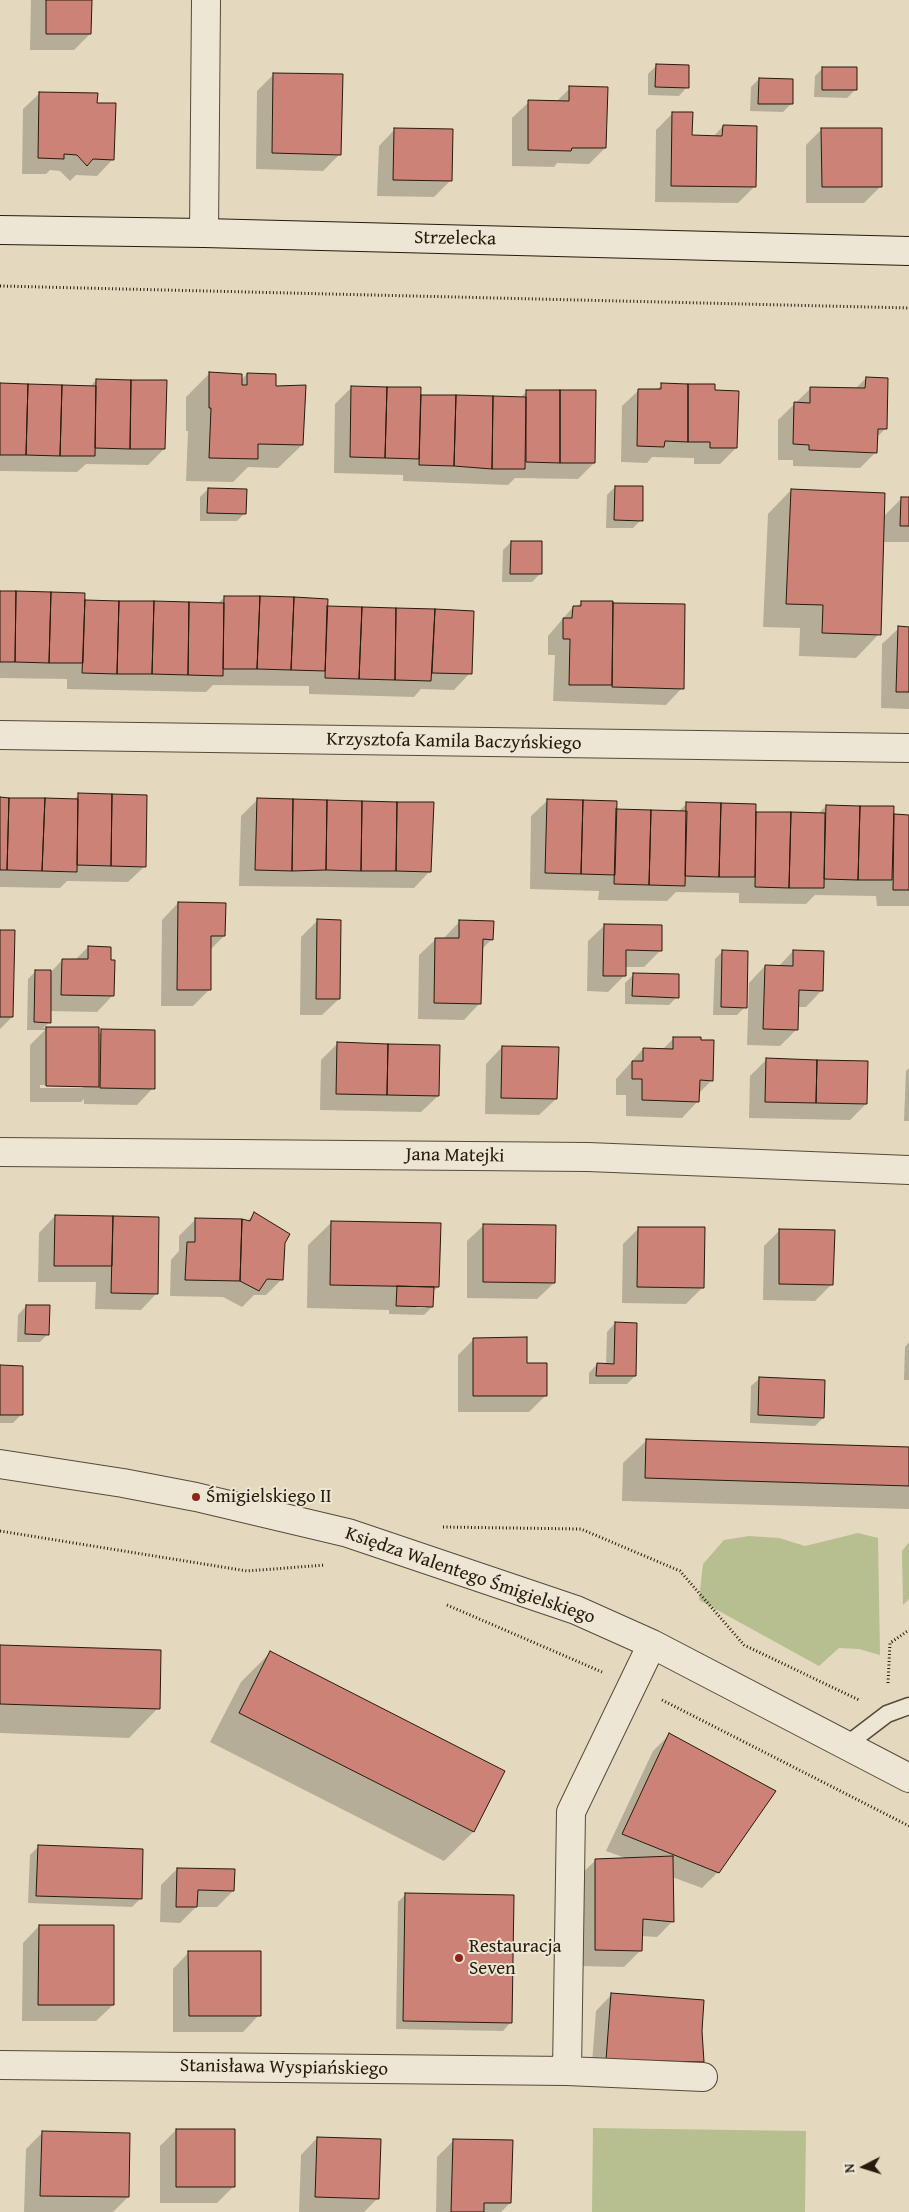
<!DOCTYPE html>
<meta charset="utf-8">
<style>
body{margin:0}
#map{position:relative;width:909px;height:2212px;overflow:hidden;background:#e4d9be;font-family:"Gentium Book Plus",serif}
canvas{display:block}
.north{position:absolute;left:839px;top:2142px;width:50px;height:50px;-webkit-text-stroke:4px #ede6d5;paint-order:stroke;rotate:265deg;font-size:14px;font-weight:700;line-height:20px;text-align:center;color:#261b0c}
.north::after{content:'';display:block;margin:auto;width:18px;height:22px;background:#261b0c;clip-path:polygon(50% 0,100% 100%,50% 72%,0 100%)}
</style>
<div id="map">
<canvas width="909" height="2212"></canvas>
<div class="north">N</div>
</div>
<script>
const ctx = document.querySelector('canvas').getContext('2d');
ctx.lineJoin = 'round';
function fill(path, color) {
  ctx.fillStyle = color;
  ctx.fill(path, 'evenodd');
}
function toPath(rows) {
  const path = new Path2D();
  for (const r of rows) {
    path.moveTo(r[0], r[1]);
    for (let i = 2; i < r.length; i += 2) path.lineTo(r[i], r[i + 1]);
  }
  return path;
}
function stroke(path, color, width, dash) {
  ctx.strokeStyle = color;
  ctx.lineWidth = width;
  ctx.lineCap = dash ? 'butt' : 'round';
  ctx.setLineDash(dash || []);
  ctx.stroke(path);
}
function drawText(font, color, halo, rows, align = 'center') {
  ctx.font = font + ' "Gentium Book Plus",serif';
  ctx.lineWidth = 4;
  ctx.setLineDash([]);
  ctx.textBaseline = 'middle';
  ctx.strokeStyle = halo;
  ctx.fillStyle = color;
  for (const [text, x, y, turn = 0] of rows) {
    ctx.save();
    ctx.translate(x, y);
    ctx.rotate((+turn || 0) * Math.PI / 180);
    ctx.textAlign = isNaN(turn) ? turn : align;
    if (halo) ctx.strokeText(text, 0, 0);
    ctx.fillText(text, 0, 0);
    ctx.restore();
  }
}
const green = toPath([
 [858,1533,878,1538,880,1655,859,1649,839,1648,819,1666,699,1600,703,1564,724,1540,749,1536,779,1538,805,1546],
 [909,1542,909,1599,903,1605,902,1551],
 [593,2128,806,2131,805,2212,592,2212]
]);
const shadow = toPath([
 [31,0,91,0,90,34,74,50,30,50],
 [656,66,687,87,679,96,648,95,648,74],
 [823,68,855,90,847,98,814,97,815,76],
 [274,74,340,154,323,171,256,169,257,91],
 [759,79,791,104,783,112,750,111,751,87],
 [570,88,605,148,589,164,557,163,554,167,512,166,512,118,529,102,556,102],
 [40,93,96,104,113,159,97,176,76,175,70,181,60,171,50,170,46,174,22,174,23,109],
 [673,113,691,136,713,137,723,126,754,187,738,203,655,202,656,130],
 [395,129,450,181,434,197,377,196,379,146],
 [822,129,880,187,864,203,806,203,806,145],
 [210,373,240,381,247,374,274,387,302,445,278,468,248,467,233,482,186,481,188,431,186,431,186,397],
 [866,378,886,428,876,438,876,452,860,468,793,466,793,460,778,460,778,420,811,388,855,389],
 [96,380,164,449,148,465,86,464,77,472,0,471,0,385,90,387],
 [662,385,714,391,736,448,720,464,694,464,694,458,652,457,647,463,621,462,622,406,639,390,656,390],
 [352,387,420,396,520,398,527,391,594,463,578,479,515,478,508,485,403,481,403,475,334,473,335,404],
 [615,487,641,520,633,528,606,528,607,495],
 [208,489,245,513,237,521,200,521,200,497],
 [791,490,883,517,902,498,909,498,909,542,882,542,879,634,856,658,799,656,800,628,763,627,768,514],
 [511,542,540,574,532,582,502,582,503,550],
 [0,592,84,601,217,604,225,597,326,607,473,612,470,673,454,690,421,689,414,697,309,694,309,686,213,685,206,692,67,689,67,679,0,678],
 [582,602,683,606,682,688,666,705,553,701,555,655,548,655,548,636,573,607,576,607],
 [899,628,909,628,909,709,881,708,882,644],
 [79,795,145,866,128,882,67,881,60,888,0,887,0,799,73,800],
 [257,800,430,871,414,888,239,886,241,816],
 [548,800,615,810,678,812,687,803,755,813,818,814,826,806,909,816,909,906,877,906,876,896,815,895,806,904,739,903,739,893,676,892,667,901,598,900,599,891,530,889,531,816],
 [178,903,224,936,210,950,209,990,193,1006,161,1006,162,920],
 [318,920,339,999,322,1015,300,1015,301,937],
 [460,921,492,939,481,950,480,1003,464,1020,418,1019,419,955,436,939,443,939],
 [605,925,660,951,644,967,625,967,625,975,608,992,587,991,588,941],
 [0,931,12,1017,0,1029],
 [88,947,113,995,97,1012,50,1011,50,1022,43,1028,98,1028,98,1035,102,1031,153,1088,137,1105,84,1104,84,1099,81,1102,30,1102,30,1045,45,1030,27,1030,28,979,36,971,51,972,62,960,75,960],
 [40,1085,83,1085,83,1088,40,1088],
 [723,951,745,1007,737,1015,713,1015,715,959],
 [793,951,822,990,806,1007,797,1007,797,1029,780,1046,747,1045,749,983,765,966,778,967],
 [633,975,677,997,669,1005,625,1004,625,983],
 [674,1038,700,1041,712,1080,698,1094,698,1101,682,1118,626,1116,626,1095,616,1095,616,1079,643,1049,662,1050],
 [337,1044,438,1096,421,1112,320,1110,321,1060],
 [502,1047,556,1099,539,1115,485,1114,486,1064],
 [766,1060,866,1104,850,1120,749,1118,750,1076],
 [909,1068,909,1121,904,1121,906,1071],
 [255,1214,283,1243,282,1279,266,1295,254,1295,242,1307,223,1297,170,1296,171,1260,179,1251,179,1236,196,1219,247,1221],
 [55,1216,157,1293,141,1310,95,1309,96,1282,38,1282,39,1233],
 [332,1222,438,1287,432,1292,432,1307,424,1315,389,1314,389,1310,307,1308,308,1245],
 [419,1306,426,1306,426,1308,416,1308],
 [484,1225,554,1283,537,1299,467,1298,467,1241],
 [639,1228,703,1287,686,1304,622,1303,623,1244],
 [780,1230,832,1284,815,1301,763,1300,764,1246],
 [26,1306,48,1334,40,1342,17,1342,18,1315],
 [615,1323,635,1376,627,1384,589,1384,589,1373,597,1364,606,1365,607,1332],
 [474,1339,526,1365,546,1395,529,1412,458,1412,458,1355],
 [909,1342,909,1380,904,1380,905,1347],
 [0,1366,21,1415,13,1423,0,1423],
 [760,1378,823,1418,815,1426,750,1423,751,1386],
 [647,1440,909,1447,909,1509,622,1501,623,1463],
 [0,1646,158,1708,129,1738,0,1733],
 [270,1653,503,1771,473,1832,444,1861,210,1742,241,1682],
 [670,1734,718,1872,702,1888,672,1877,673,1921,657,1937,641,1936,640,1951,624,1967,579,1966,579,1876,596,1860,628,1859,606,1851,653,1751],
 [38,1847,140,1899,132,1907,28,1903,30,1855],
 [177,1869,233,1891,217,1907,196,1907,180,1923,160,1922,161,1885],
 [406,1894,511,2022,503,2031,396,2029,398,1902],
 [39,1926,113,2005,96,2021,22,2021,23,1943],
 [189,1952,259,2015,243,2032,173,2032,173,1969],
 [612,1994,701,2031,703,2061,686,2078,591,2076,596,2011],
 [176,2130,233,2187,217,2203,160,2203,160,2146],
 [42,2133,128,2197,113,2212,24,2212,26,2149],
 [317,2138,378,2198,364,2212,299,2212,301,2155],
 [453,2141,510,2203,501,2212,436,2212,437,2157]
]);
const building = toPath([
 [46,0,92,0,91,34,46,34,46,0],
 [656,64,689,65,689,88,655,87,656,64],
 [822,67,857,67,857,90,822,90,822,67],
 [273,73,343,74,341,155,272,153,273,73],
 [759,78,793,79,793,104,758,104,759,78],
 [569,86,608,87,606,148,572,148,571,151,528,150,528,100,569,101,569,86],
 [39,92,98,93,97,103,116,103,114,160,93,159,87,166,77,155,64,154,64,159,38,158,39,92],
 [672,112,693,112,692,135,722,136,723,125,757,126,756,187,671,186,672,112],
 [394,128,453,129,452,181,393,180,394,128],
 [821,128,882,128,882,187,822,187,821,128],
 [209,372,242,374,242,385,247,385,247,373,276,374,276,386,306,385,303,445,258,444,258,459,209,458,211,408,209,408,209,372],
 [866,377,888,378,887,429,878,429,877,453,809,450,809,445,793,444,794,402,810,403,810,387,865,388,866,377],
 [96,379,131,380,130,449,95,448,96,379],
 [131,380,167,380,165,449,130,449,131,380],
 [0,383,28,384,26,455,0,455,0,383],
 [661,383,688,384,688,442,665,441,664,447,637,446,638,389,661,389,661,383],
 [28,384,62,385,60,456,26,455,28,384],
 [688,384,715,384,715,390,739,391,737,448,710,448,710,442,688,442,688,384],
 [62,385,96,386,95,456,60,456,62,385],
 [351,386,387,387,385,458,350,457,351,386],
 [387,387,421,387,419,459,385,458,387,387],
 [526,390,560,390,560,463,526,462,526,390],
 [560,390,596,390,595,463,560,463,560,390],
 [421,395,456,395,454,466,419,465,421,395],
 [456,395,493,396,492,469,454,466,456,395],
 [493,396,526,397,525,469,492,469,493,396],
 [615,486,643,486,643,521,614,520,615,486],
 [208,488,247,489,246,514,207,513,208,488],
 [791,489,885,493,881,635,822,633,823,605,786,604,791,489],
 [901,497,909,497,909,526,900,526,901,497],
 [511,541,542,541,542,574,510,574,511,541],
 [0,591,16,591,15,662,0,662,0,591],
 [16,591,51,592,49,663,15,662,16,591],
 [51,592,85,593,83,663,49,663,51,592],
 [224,596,260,596,257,669,223,669,224,596],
 [260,596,294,597,291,670,257,669,260,596],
 [294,597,328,599,325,671,291,670,294,597],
 [85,600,119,601,117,674,82,673,85,600],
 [119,601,154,601,152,674,117,674,119,601],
 [154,601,189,602,188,675,152,674,154,601],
 [581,601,613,601,612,685,569,685,570,639,563,639,563,618,572,618,573,606,581,606,581,601],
 [189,602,224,603,223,676,188,675,189,602],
 [613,603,685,604,684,689,612,687,613,603],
 [327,606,362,607,359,679,325,678,327,606],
 [362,607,396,608,395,680,359,679,362,607],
 [396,608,435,609,431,681,395,680,396,608],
 [435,609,474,611,472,674,432,673,435,609],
 [898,626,909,627,909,692,896,692,898,626],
 [78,793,112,794,111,866,77,865,78,793],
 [112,794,147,795,146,867,111,866,112,794],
 [0,797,9,798,7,870,0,870,0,797],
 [9,798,45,798,42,871,7,870,9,798],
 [45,798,78,799,77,872,42,871,45,798],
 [257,798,293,799,292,871,255,870,257,798],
 [293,799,327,800,326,870,292,871,293,799],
 [547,799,583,800,581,874,545,873,547,799],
 [327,800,362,801,361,871,326,870,327,800],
 [583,800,617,801,615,875,581,874,583,800],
 [362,801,397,802,396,871,361,871,362,801],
 [397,802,434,802,431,872,396,871,397,802],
 [686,802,721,803,719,877,685,876,686,802],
 [721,803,756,804,755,877,719,877,721,803],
 [826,805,860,806,858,880,824,879,826,805],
 [860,806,894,806,892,880,858,880,860,806],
 [616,809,651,810,649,885,614,884,616,809],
 [651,810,687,811,685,886,649,885,651,810],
 [756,812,791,812,789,888,755,887,756,812],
 [791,812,825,813,824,888,789,888,791,812],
 [894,814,909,815,909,890,893,890,894,814],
 [178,902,226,903,225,936,211,936,211,990,177,990,178,902],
 [317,919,341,920,340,999,316,999,317,919],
 [459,920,494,921,493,940,483,939,481,1004,434,1003,435,938,459,938,459,920],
 [604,924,662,925,662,951,626,950,626,976,603,976,604,924],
 [0,930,15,930,13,1017,0,1017,0,930],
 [88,946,111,947,111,960,115,960,114,996,61,995,62,959,88,959,88,946],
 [722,950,748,951,747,1008,721,1007,722,950],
 [793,950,824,951,823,991,799,990,798,1030,763,1029,765,965,793,966,793,950],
 [35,970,51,970,51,1023,34,1022,35,970],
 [633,973,679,974,679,998,632,996,633,973],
 [46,1027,99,1027,99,1087,46,1086,46,1027],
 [101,1029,155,1030,155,1089,100,1088,101,1029],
 [673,1037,701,1037,701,1040,714,1040,713,1081,700,1080,699,1102,642,1100,642,1079,632,1079,632,1061,643,1061,643,1048,673,1049,673,1037],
 [337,1042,388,1044,387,1095,336,1094,337,1042],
 [388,1044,440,1045,439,1096,387,1095,388,1044],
 [502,1046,559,1047,557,1099,501,1098,502,1046],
 [766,1058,817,1060,816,1103,765,1102,766,1058],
 [817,1060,868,1061,867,1104,816,1103,817,1060],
 [254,1212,290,1234,285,1243,283,1280,267,1279,259,1291,240,1281,242,1219,250,1221,254,1212],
 [55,1215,113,1216,112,1266,54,1266,55,1215],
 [113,1216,159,1217,158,1294,111,1293,113,1216],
 [195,1218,242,1219,240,1281,185,1280,187,1242,195,1242,195,1218],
 [331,1221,441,1223,439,1287,330,1285,331,1221],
 [483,1224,556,1225,555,1283,483,1282,483,1224],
 [638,1227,705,1227,704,1288,637,1287,638,1227],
 [779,1229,835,1230,833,1285,779,1284,779,1229],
 [397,1286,434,1287,433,1307,396,1306,397,1286],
 [26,1305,50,1305,49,1335,25,1334,26,1305],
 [615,1322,637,1323,636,1376,596,1376,597,1363,614,1364,615,1322],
 [527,1337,527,1363,547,1363,547,1396,473,1396,473,1338,527,1337],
 [0,1365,23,1366,23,1415,0,1415,0,1365],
 [759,1377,825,1380,824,1418,758,1415,759,1377],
 [646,1439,909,1447,909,1486,645,1478,646,1439],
 [0,1645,161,1650,160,1709,0,1704,0,1645],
 [270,1651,505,1771,474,1832,239,1713,270,1651],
 [669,1733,776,1791,719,1873,622,1834,669,1733],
 [38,1845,143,1849,142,1899,36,1896,38,1845],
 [673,1856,674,1922,643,1919,642,1951,595,1950,595,1859,673,1856],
 [177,1868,235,1869,234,1891,198,1890,197,1907,176,1907,177,1868],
 [405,1893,514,1895,512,2023,403,2021,405,1893],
 [39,1925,114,1925,114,2005,38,2005,39,1925],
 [188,1951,261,1951,261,2016,189,2016,188,1951],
 [611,1993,704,2000,702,2031,704,2062,606,2060,611,1993],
 [176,2129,235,2129,235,2187,176,2187,176,2129],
 [42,2131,130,2133,129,2197,40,2196,42,2131],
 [317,2137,381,2139,379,2199,315,2197,317,2137],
 [453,2139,513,2140,511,2203,484,2203,484,2212,451,2212,453,2139]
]);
const path = toPath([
 [0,286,909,308],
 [443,1527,581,1529,680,1571,744,1645,859,1700],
 [0,1531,247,1571,325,1565],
 [447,1605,602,1672],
 [888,1683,890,1643,909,1630],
 [662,1700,909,1826]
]);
const lane = toPath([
 [845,1746,887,1714,909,1706]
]);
const street = toPath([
 [204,233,206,0],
 [0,735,909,748],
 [0,1152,588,1157,909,1170],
 [0,1464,123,1483,196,1497,348,1533,576,1610,652,1644,909,1778],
 [0,2065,567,2071,703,2077],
 [567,2071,571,1812,652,1644]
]);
const secondary = toPath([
 [0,230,204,233,909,251]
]);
const markers = [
 [196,1497,5,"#8f2418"],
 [459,1958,5,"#8f2418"]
];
const streetNames = [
 ["Strzelecka",455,239,1],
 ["Krzysztofa Kamila Baczyńskiego",454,742,1],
 ["Jana Matejki",455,1156,1],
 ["Księdza Walentego Śmigielskiego",470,1576,19],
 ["Stanisława Wyspiańskiego",284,2068,1]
];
const poiNames = [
 ["Śmigielskiego II",206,1497],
 ["Restauracja",469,1947],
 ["Seven",469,1969]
];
fill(green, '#b7be90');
fill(shadow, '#0003');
fill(building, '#cc8276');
stroke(building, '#261b0c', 1);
stroke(lane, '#564a38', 19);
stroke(street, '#564a38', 30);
stroke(secondary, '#261b0c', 30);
stroke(path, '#261b0c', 3, [1, 2.5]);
stroke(lane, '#ede6d5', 16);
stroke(street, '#ede6d5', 28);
stroke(secondary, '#ede6d5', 28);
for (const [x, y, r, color] of markers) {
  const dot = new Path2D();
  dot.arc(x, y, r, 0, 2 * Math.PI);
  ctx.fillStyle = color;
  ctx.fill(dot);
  stroke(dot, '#ede6d5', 2);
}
drawText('19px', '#261b0c', '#ede6d5', streetNames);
drawText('19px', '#261b0c', '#ede6d5', poiNames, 'left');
</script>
